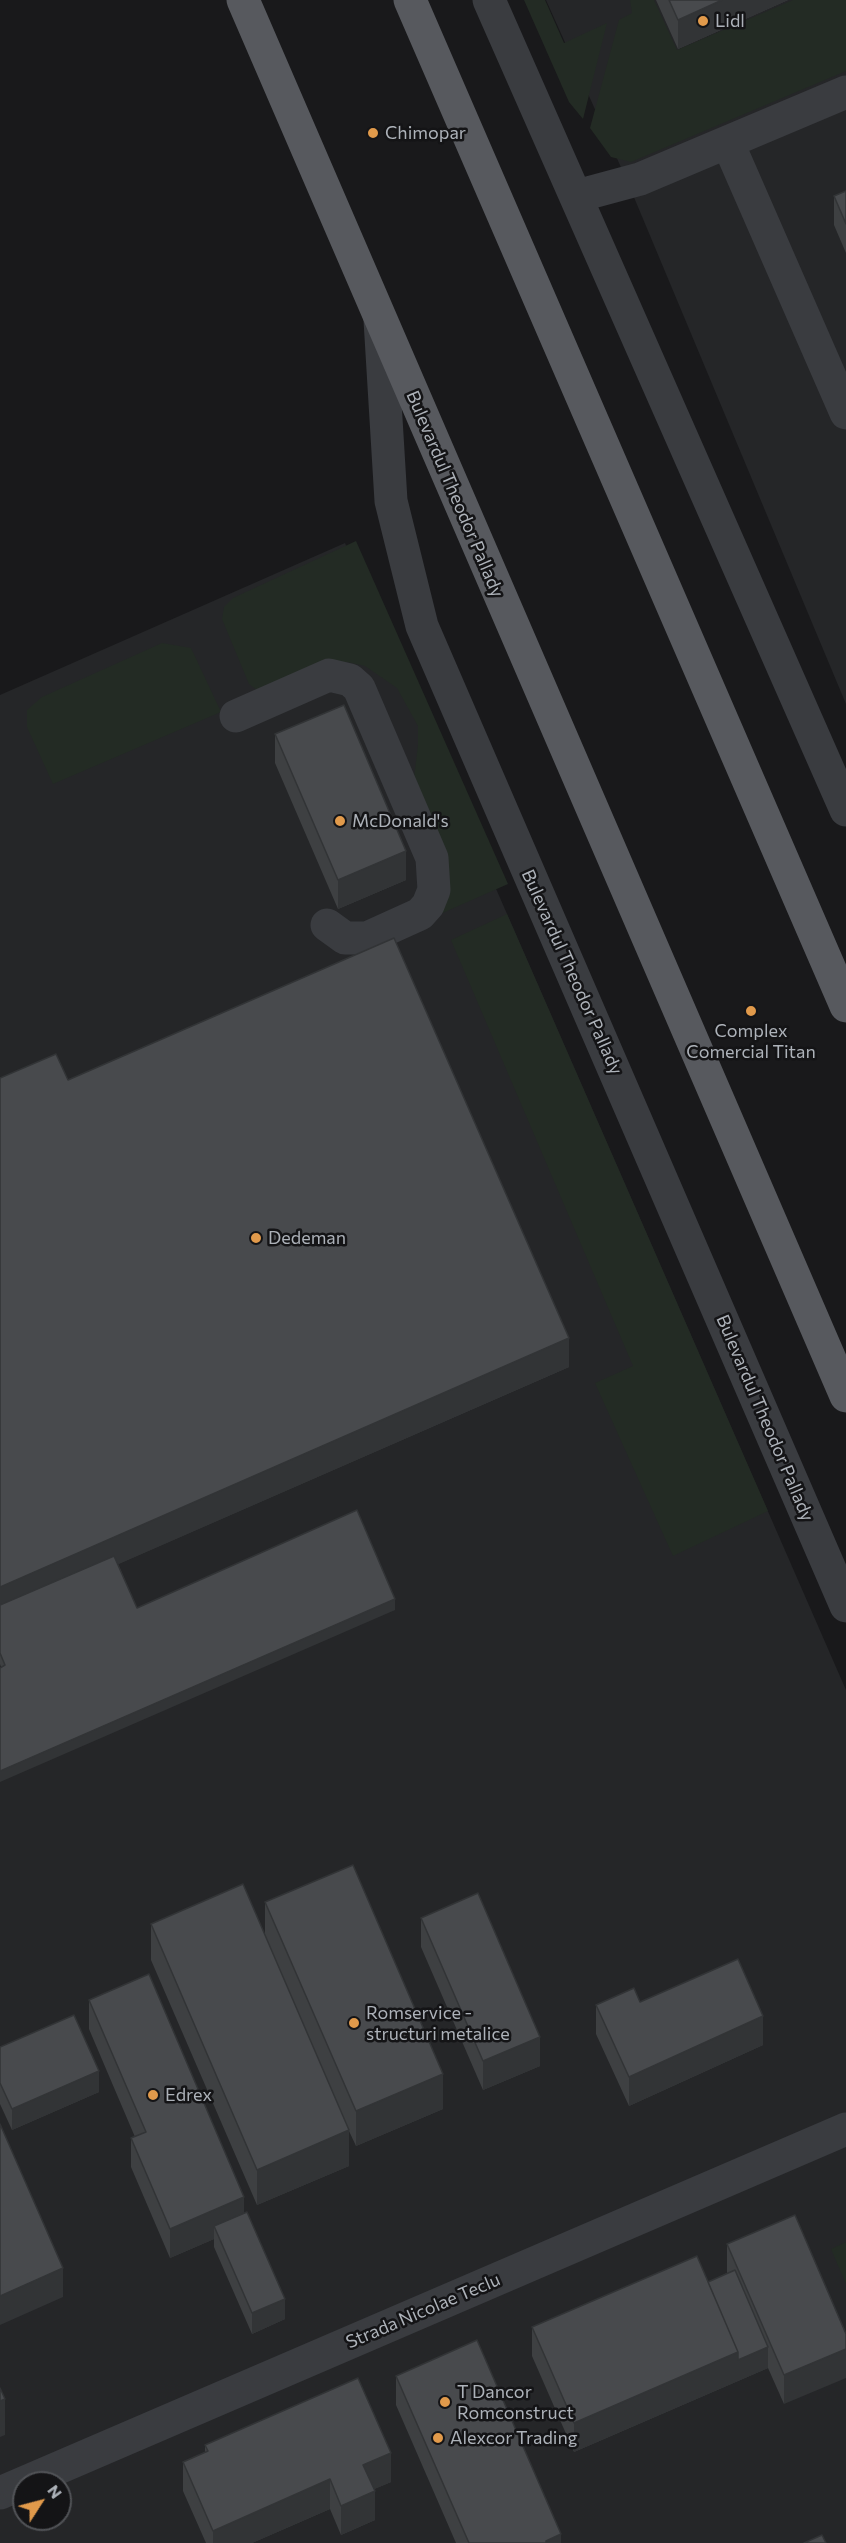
<!DOCTYPE html>
<style>
body{margin:0}
#map{position:relative;width:846px;height:2543px;overflow:hidden;background:#19191b;font-family:Commissioner,sans-serif}
canvas{display:block}
.north{position:absolute;left:12px;top:2471px;width:60px;height:60px;box-sizing:border-box;background:#141416;border:2px solid #515357;border-radius:50%;rotate:54deg;font-size:16px;font-weight:700;line-height:24px;text-align:center;color:#adb2b9}
.north::after{content:'';display:block;margin:auto;width:21px;height:27px;background:#e19a4b;clip-path:polygon(50% 0,100% 100%,50% 72%,0 100%)}
</style>
<div id="map">
<canvas width="846" height="2543"></canvas>
<div class="north">N</div>
</div>
<script>
const ctx = document.querySelector('canvas').getContext('2d');
ctx.lineJoin = 'round';
function fill(path, color) {
  ctx.fillStyle = color;
  ctx.fill(path, 'evenodd');
}
function toPath(rows) {
  const path = new Path2D();
  for (const r of rows) {
    path.moveTo(r[0], r[1]);
    for (let i = 2; i < r.length; i += 2) path.lineTo(r[i], r[i + 1]);
  }
  return path;
}
function stroke(path, color, width, dash) {
  ctx.strokeStyle = color;
  ctx.lineWidth = width;
  ctx.lineCap = dash ? 'butt' : 'round';
  ctx.setLineDash(dash || []);
  ctx.stroke(path);
}
function drawText(font, color, halo, rows, align = 'center') {
  ctx.font = font + ' Commissioner,sans-serif';
  ctx.lineWidth = 5;
  ctx.setLineDash([]);
  ctx.textBaseline = 'middle';
  ctx.strokeStyle = halo;
  ctx.fillStyle = color;
  for (const [text, x, y, turn = 0] of rows) {
    ctx.save();
    ctx.translate(x, y);
    ctx.rotate((+turn || 0) * Math.PI / 180);
    ctx.textAlign = isNaN(turn) ? turn : align;
    if (halo) ctx.strokeText(text, 0, 0);
    ctx.fillText(text, 0, 0);
    ctx.restore();
  }
}
const built = toPath([
 [546,0,846,0,846,704,628,183],
 [345,543,846,1690,846,2543,0,2543,0,695],
 [24,2483,60,2483,60,2519,24,2519]
]);
const green = toPath([
 [524,0,545,0,564,43,607,23,583,119,569,102],
 [630,0,654,0,677,50,793,0,846,0,846,71,631,162,611,157,590,128,619,20,632,13],
 [356,541,508,884,438,915,414,778,418,745,418,726,397,688,365,666,347,662,332,663,257,690,249,684,222,619,224,607,233,598],
 [162,643,191,648,221,712,53,784,27,727,27,710,42,697],
 [507,914,768,1511,673,1556,595,1383,633,1366,451,940],
 [846,2242,846,2284,831,2249]
]);
const minor = toPath([
 [489,0,846,810],
 [728,143,846,413],
 [577,196,640,179,846,92],
 [380,320,391,501,422,626,846,1606],
 [236,716,329,675,350,680,359,688,432,858,434,890,428,905,420,914,367,938,345,938,327,925],
 [0,2493,846,2129]
]);
const major = toPath([
 [243,0,846,1396],
 [410,0,846,1006]
]);
const wall = toPath([
 [656,0,788,0,678,49],
 [846,191,846,253,834,225,834,196],
 [275,734,406,880,338,909,275,763],
 [0,1078,68,1080,569,1367,118,1564,137,1608,395,1610,1,1667,0,1664],
 [265,1902,443,2109,356,2146,349,2131,349,2166,257,2205,151,1960,151,1924,265,1937],
 [421,1918,540,2066,483,2090,421,1947],
 [89,2000,244,2213,285,2319,252,2334,214,2247,214,2239,170,2258,131,2167,131,2138,135,2137,89,2029],
 [640,2002,763,2045,629,2106,596,2034,596,2005],
 [0,2047,99,2092,12,2130,0,2104],
 [795,2215,784,2404,768,2368,574,2452,532,2356,532,2327,708,2282,727,2273,727,2244],
 [396,2376,561,2543,456,2543,396,2405],
 [205,2445,391,2482,374,2489,375,2520,341,2535,330,2509,252,2543,206,2543,183,2491,183,2462,205,2452]
]);
const shadedWall = toPath([
 [722,0,788,0,678,49,678,20],
 [406,851,406,880,338,909,338,880],
 [569,1338,569,1367,0,1616,0,1587],
 [395,1599,395,1610,0,1782,0,1771],
 [763,2016,763,2045,629,2106,629,2077],
 [540,2037,540,2066,483,2090,483,2061],
 [99,2071,99,2092,12,2130,12,2109],
 [443,2074,443,2109,356,2146,356,2111],
 [349,2130,349,2166,257,2205,257,2170],
 [244,2197,244,2226,214,2226,214,2239,170,2258,170,2229],
 [63,2268,63,2297,0,2325,0,2296],
 [285,2299,285,2319,252,2334,252,2313],
 [768,2347,768,2368,738,2381,738,2360],
 [846,2349,846,2378,784,2404,784,2375],
 [738,2352,738,2381,574,2452,574,2423],
 [5,2399,5,2435,0,2437,0,2401],
 [391,2453,391,2482,363,2494,363,2465],
 [330,2479,330,2509,252,2543,213,2543,213,2531],
 [375,2491,375,2520,341,2535,341,2506],
 [561,2534,561,2543,546,2543,546,2541]
]);
const building = toPath([
 [669,0,722,0,678,20,669,0],
 [846,191,846,224,834,196,846,191],
 [344,705,406,851,338,880,275,734,344,705],
 [394,938,569,1338,0,1587,0,1078,56,1054,68,1080,394,938],
 [357,1510,395,1599,0,1771,0,1668,5,1665,0,1653,0,1605,114,1556,137,1608,357,1510],
 [353,1865,443,2074,356,2111,265,1902,353,1865],
 [243,1884,349,2130,257,2170,151,1924,243,1884],
 [478,1893,540,2037,483,2061,421,1918,478,1893],
 [738,1959,763,2016,629,2077,596,2005,634,1988,640,2002,738,1959],
 [149,1974,244,2197,170,2229,131,2138,146,2132,89,2000,149,1974],
 [74,2015,99,2071,12,2109,0,2083,0,2047,74,2015],
 [0,2124,63,2268,0,2296,0,2124],
 [247,2212,285,2299,252,2313,214,2226,247,2212],
 [795,2215,846,2334,846,2349,784,2375,727,2244,795,2215],
 [697,2256,738,2352,574,2423,532,2327,697,2256],
 [735,2270,768,2347,738,2360,738,2352,708,2282,735,2270],
 [477,2340,561,2534,546,2541,546,2543,469,2543,396,2376,477,2340],
 [358,2378,391,2453,363,2465,375,2491,341,2506,330,2479,213,2531,183,2462,208,2451,205,2445,358,2378],
 [0,2388,5,2399,0,2401,0,2388],
 [822,2535,826,2543,804,2543,822,2535]
]);
const markers = [
 [703,21,6,"#e19a4b"],
 [373,133,6,"#e19a4b"],
 [340,821,6,"#e19a4b"],
 [751,1011,6,"#e19a4b"],
 [256,1238,6,"#e19a4b"],
 [354,2023,6,"#e19a4b"],
 [153,2095,6,"#e19a4b"],
 [445,2402,6,"#e19a4b"],
 [438,2438,6,"#e19a4b"]
];
const poiNames = [
 ["Lidl",715,21],
 ["Chimopar",385,133],
 ["McDonald's",352,821],
 ["Complex",751,1031,"center"],
 ["Comercial Titan",751,1052,"center"],
 ["Dedeman",268,1238],
 ["Romservice -",366,2013],
 ["structuri metalice",366,2034],
 ["Edrex",165,2095],
 ["T Dancor",457,2392],
 ["Romconstruct",457,2413],
 ["Alexcor Trading",450,2438]
];
const streetNames = [
 ["Bulevardul Theodor Pallady",455,494,67],
 ["Bulevardul Theodor Pallady",572,972,66],
 ["Bulevardul Theodor Pallady",765,1418,67],
 ["Strada Nicolae Teclu",423,2311,-23]
];
fill(built, '#252628');
fill(green, '#232b24');
stroke(minor, '#3a3c40', 33);
stroke(major, '#57595e', 33);
fill(wall, '#3e4042');
fill(shadedWall, '#323436');
fill(building, '#484a4d');
stroke(building, '#323436', 1.5);
for (const [x, y, r, color] of markers) {
  const dot = new Path2D();
  dot.arc(x, y, r, 0, 2 * Math.PI);
  ctx.fillStyle = color;
  ctx.fill(dot);
  stroke(dot, '#141416', 2);
}
drawText('18px', '#adb2b9', '#141416', poiNames, 'left');
drawText('18px', '#adb2b9', '#141416', streetNames);
</script>
